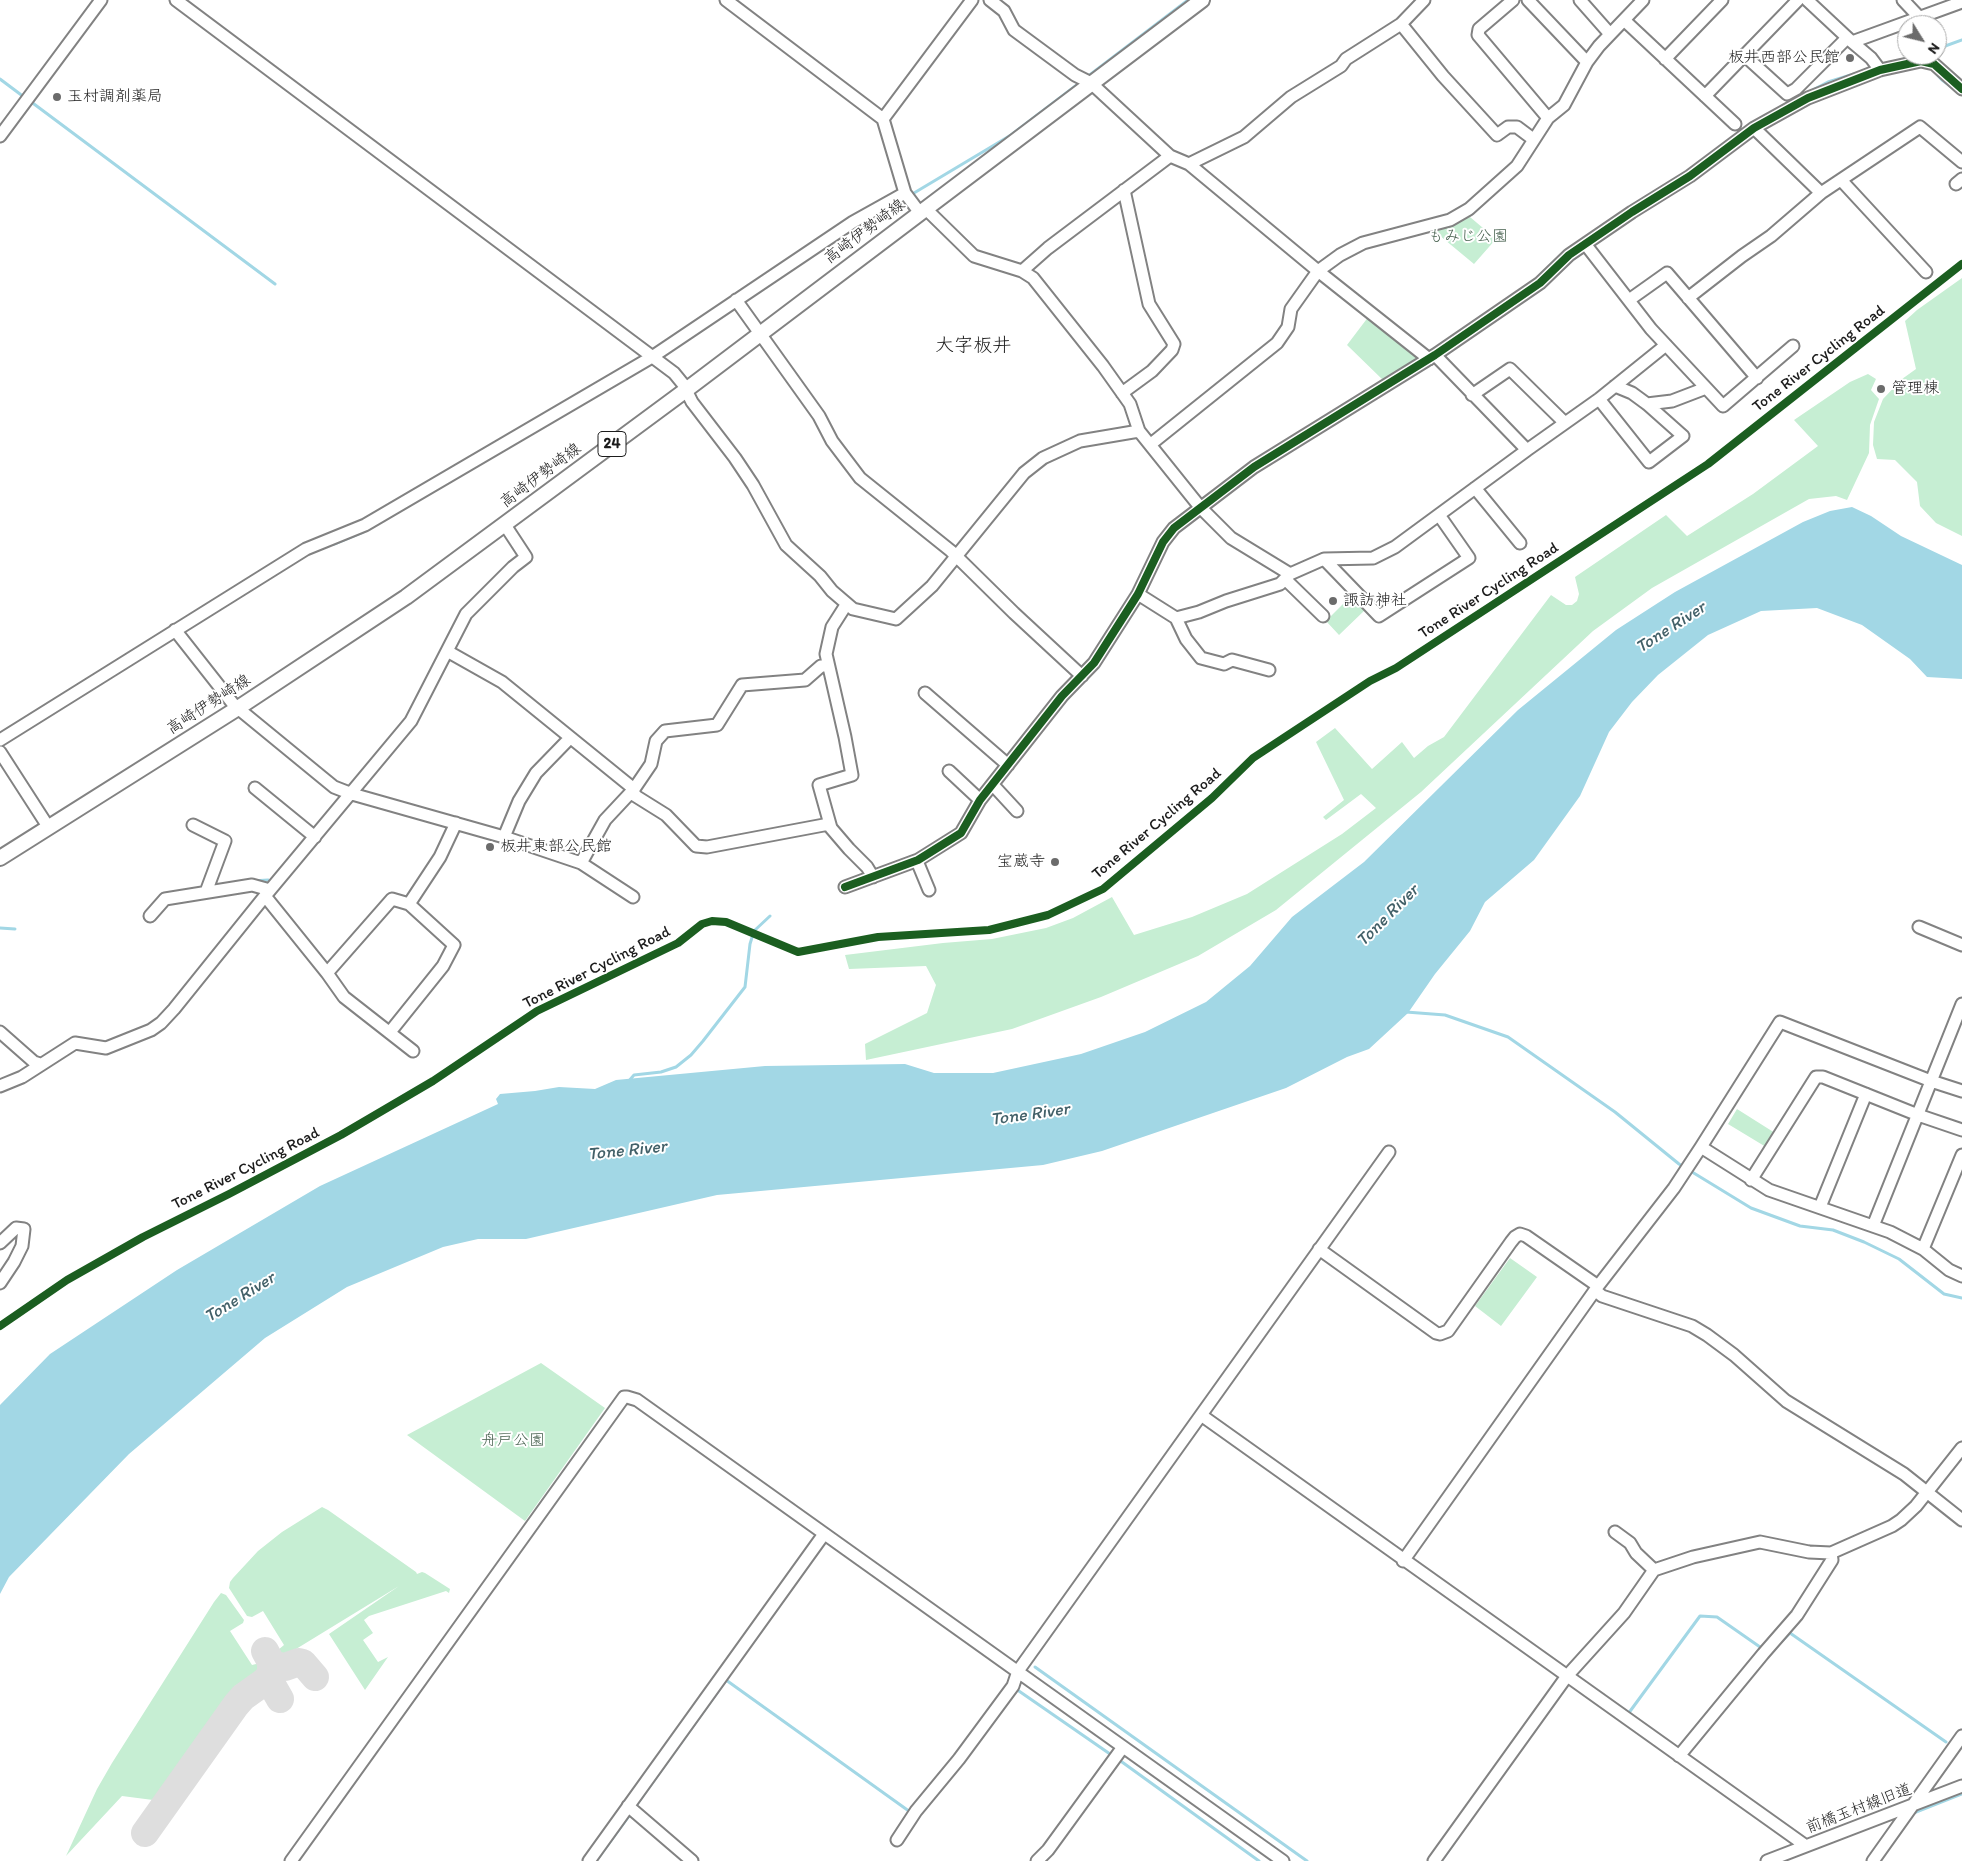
<!DOCTYPE html>
<meta charset="utf-8">
<style>
body{margin:0}
#map{position:relative;width:1962px;height:1861px;overflow:hidden;background:#fff;font-family:Itim,sans-serif}
canvas{display:block}
.north{position:absolute;left:1897px;top:15px;width:50px;height:50px;box-sizing:border-box;background:#fff;border:1px solid #a4a4a4;border-radius:50%;rotate:126deg;font-size:14px;font-weight:700;line-height:20px;text-align:center;color:#1c1c1c}
.north::after{content:'';display:block;margin:auto;width:18px;height:22px;background:#6b6b6b;clip-path:polygon(50% 0,100% 100%,50% 72%,0 100%)}
</style>
<div id="map">
<canvas width="1962" height="1861"></canvas>
<div class="north">N</div>
</div>
<script>
const ctx = document.querySelector('canvas').getContext('2d');
ctx.lineJoin = 'round';
function fill(path, color) {
  ctx.fillStyle = color;
  ctx.fill(path, 'evenodd');
}
function toPath(rows) {
  const path = new Path2D();
  for (const r of rows) {
    path.moveTo(r[0], r[1]);
    for (let i = 2; i < r.length; i += 2) path.lineTo(r[i], r[i + 1]);
  }
  return path;
}
function stroke(path, color, width, dash) {
  ctx.strokeStyle = color;
  ctx.lineWidth = width;
  ctx.lineCap = dash ? 'butt' : 'round';
  ctx.setLineDash(dash || []);
  ctx.stroke(path);
}
function drawText(font, color, halo, rows, align = 'center') {
  ctx.font = font + ' Itim,"Klee One",sans-serif';
  ctx.lineWidth = 4;
  ctx.setLineDash([]);
  ctx.textBaseline = 'middle';
  ctx.strokeStyle = halo;
  ctx.fillStyle = color;
  for (const [text, x, y, turn = 0] of rows) {
    ctx.save();
    ctx.translate(x, y);
    ctx.rotate((+turn || 0) * Math.PI / 180);
    ctx.textAlign = isNaN(turn) ? turn : align;
    if (halo) ctx.strokeText(text, 0, 0);
    ctx.fillText(text, 0, 0);
    ctx.restore();
  }
}
const green = toPath([
 [1470,217,1496,239,1474,264,1433,230],
 [1962,278,1962,536,1936,523,1920,506,1917,482,1895,460,1877,459,1873,445,1874,422,1883,399,1902,379,1916,369,1905,321,1917,310],
 [1369,316,1418,355,1417,359,1385,382,1347,345],
 [1868,374,1876,379,1871,390,1879,399,1870,425,1869,453,1847,500,1836,496,1809,499,1652,588,1593,631,1421,792,1276,910,1198,956,1101,997,1012,1029,866,1060,865,1044,927,1013,936,985,926,966,849,969,845,955,943,943,992,939,1046,928,1073,918,1112,897,1134,935,1192,917,1247,894,1342,834,1376,808,1361,794,1326,820,1323,817,1344,800,1316,742,1335,728,1372,769,1402,742,1414,758,1428,746,1444,737,1551,595,1566,605,1572,605,1577,601,1579,594,1575,577,1666,515,1687,536,1753,494,1818,446,1794,420,1850,382],
 [1351,596,1365,610,1339,635,1326,621],
 [1737,1109,1775,1133,1766,1147,1728,1124],
 [1510,1258,1537,1277,1501,1326,1475,1306],
 [541,1363,605,1408,525,1521,407,1435],
 [322,1507,328,1510,416,1572,417,1574,422,1572,425,1573,450,1589,449,1593,446,1591,369,1616,364,1620,373,1633,363,1640,378,1662,388,1657,365,1690,329,1634,399,1586,283,1657,279,1656,277,1653,278,1650,284,1645,263,1611,252,1617,247,1616,229,1588,230,1582,233,1578,258,1551,282,1532],
 [221,1593,226,1595,244,1620,243,1623,230,1631,252,1665,260,1663,263,1667,263,1670,234,1689,157,1797,153,1800,122,1796,66,1856,97,1789,112,1763,214,1602]
]);
const water = toPath([
 [1852,507,1871,516,1901,536,1962,565,1962,679,1927,677,1910,659,1862,625,1817,608,1761,611,1708,635,1658,675,1632,702,1609,732,1580,796,1534,860,1485,902,1470,931,1435,974,1408,1013,1369,1049,1347,1057,1286,1088,1102,1151,1043,1165,717,1195,526,1239,478,1239,443,1247,347,1287,265,1338,129,1454,9,1577,0,1594,0,1405,50,1354,177,1270,320,1186,498,1104,496,1099,500,1094,535,1091,559,1087,595,1089,616,1080,765,1066,905,1064,934,1073,993,1073,1081,1054,1145,1032,1206,1002,1250,966,1292,917,1364,862,1518,710,1616,630,1675,592,1803,522,1830,511]
]);
const stream = toPath([
 [1937,49,1962,40],
 [1904,59,1918,55],
 [1934,71,1942,80,1953,88],
 [1087,77,1188,0],
 [0,79,24,97],
 [1805,94,1828,82,1854,74],
 [30,101,275,284],
 [914,193,1011,135,1082,81],
 [334,544,363,532],
 [252,881,268,880],
 [0,928,15,929],
 [1406,1012,1445,1015,1508,1037,1615,1112,1679,1164,1751,1208,1800,1226,1833,1230,1864,1242,1899,1259,1944,1294,1962,1298],
 [628,1082,634,1075,661,1072,676,1067,691,1055,703,1041,745,987,750,944,754,931,770,916],
 [1782,1641,1790,1633,1946,1742],
 [1035,1667,1307,1861],
 [1015,1690,1016,1689,1110,1754],
 [1627,1713,1628,1714,1700,1616,1717,1617,1760,1647],
 [1122,1762,1259,1861],
 [634,1808,726,1680,913,1814],
 [1911,1814,1962,1794],
 [596,1861,631,1813],
 [1441,1861,1454,1843]
]);
const taxiway = toPath([
 [271,1662,275,1665,285,1667,299,1662,303,1663,315,1677],
 [271,1675,272,1685,280,1699],
 [145,1833,236,1705,243,1697,264,1682,271,1675,271,1662,265,1651]
]);
const minor = toPath([
 [176,0,674,373,683,384,692,402,735,458,753,485,786,545,820,576,832,591,853,609,896,619,932,586,1024,473,1043,458,1080,441,1139,431],
 [726,0,883,119,905,193,920,213],
 [990,0,1004,11,1014,30,1075,75,1091,83,1170,156,1189,164,1318,271,1429,359],
 [1513,0,1479,29,1478,35,1548,118],
 [1528,0,1587,62],
 [1580,0,1610,34],
 [1807,0,1852,42,1871,58,1880,70],
 [1903,0,1919,17],
 [1624,20,1735,124],
 [1401,24,1443,76,1497,135,1508,127,1517,127,1533,139],
 [1852,42,1962,2],
 [1744,55,1787,94,1796,89,1847,38],
 [1665,59,1722,0],
 [1705,96,1798,0],
 [883,119,972,0],
 [1754,128,1821,193,1920,127,1962,162],
 [0,136,101,0],
 [1189,164,1244,137,1291,97,1341,66,1346,59,1401,24,1424,0],
 [1841,180,1926,272],
 [1956,184,1962,179],
 [926,209,974,256,1022,271,1033,278,1103,366,1130,404,1139,431,1200,507,1231,538,1290,574,1324,559,1373,558,1395,547,1527,450,1435,355],
 [1586,245,1651,329,1723,406,1793,346],
 [1022,271,1048,248,1170,156],
 [1688,298,1742,256,1771,236,1821,193],
 [736,300,819,416,832,441,860,478,951,551,1014,613,1082,676],
 [1629,300,1667,273,1757,378],
 [1122,393,1152,371,1172,350,1174,344,1149,304,1124,190],
 [1472,395,1510,369,1565,423],
 [1599,399,1649,462,1683,436,1647,404,1632,393,1615,386],
 [1647,404,1672,401,1706,388],
 [1151,444,1277,343,1288,327,1291,309,1318,271,1340,255,1363,243,1450,220,1469,209,1517,166,1548,118,1564,105,1587,62,1599,46,1643,0],
 [1527,450,1599,399,1666,345],
 [1475,488,1520,543],
 [1324,559,1379,616,1469,558,1439,515],
 [1285,579,1323,616],
 [1138,594,1176,618,1186,639,1201,658,1224,664,1232,660,1269,670],
 [846,605,832,627,826,654,845,737,852,775,819,785,831,828,849,849,867,867,873,877],
 [1176,618,1199,612,1226,601,1280,584,1290,574],
 [175,630,234,705,334,787,352,794,504,837,581,863,633,897],
 [447,651,502,682,634,789,634,795,666,815,696,846,707,847,829,824],
 [925,693,1008,765],
 [0,740,306,549,365,525,652,357,853,222,905,193],
 [0,752,49,828],
 [949,771,980,800],
 [993,785,1017,811],
 [255,788,315,837],
 [193,825,225,841,206,892],
 [504,837,519,801,536,773,569,739],
 [917,861,929,890],
 [581,863,605,820,634,789,651,764,656,741,665,731,717,725,742,685,805,680,821,666,827,666],
 [845,887,918,860,961,833,980,800,1062,696,1094,663,1138,594,1163,542,1174,528,1254,467,1435,355,1540,283,1569,255,1632,212,1690,176,1754,128,1808,98,1880,70,1921,61,1934,64,1962,89],
 [265,896,327,973,344,997,413,1051],
 [409,904,440,857,456,823],
 [150,916,165,899,252,885,270,890],
 [1919,927,1962,945],
 [327,973,392,899,409,904,454,945,443,966,390,1032],
 [0,1032,34,1062,40,1064],
 [0,1086,22,1077,75,1043,106,1048,151,1030,161,1023,174,1009,265,896,411,721,466,614,513,567,526,557,505,525],
 [1701,1147,1769,1190,1890,1232,1923,1249,1949,1270,1962,1276],
 [1751,1180,1816,1077,1823,1077,1918,1115,1962,1130],
 [1820,1207,1866,1094],
 [1873,1226,1962,1004],
 [0,1243,16,1228,24,1229,22,1246,14,1262,0,1283],
 [1319,1249,1436,1333,1440,1334,1448,1331,1511,1242,1515,1237,1520,1234,1526,1236,1598,1286,1674,1188,1701,1147,1780,1022,1931,1081,1962,1091],
 [1923,1249,1962,1155],
 [1596,1291,1602,1296,1692,1326,1707,1335,1734,1355,1786,1401,1904,1474,1962,1520],
 [1201,1415,1806,1846],
 [1615,1532,1630,1543,1636,1553,1654,1570],
 [1403,1561,1598,1286],
 [1679,1756,1763,1654,1797,1615,1832,1560,1831,1553],
 [628,1806,692,1861],
 [897,1840,916,1811,959,1759,1013,1686,1018,1671,1389,1152],
 [291,1861,624,1397,627,1397,637,1400,1283,1861],
 [589,1861,824,1534],
 [1037,1861,1048,1850,1123,1747],
 [1434,1861,1567,1676,1624,1613,1654,1570,1693,1557,1760,1542,1809,1552,1831,1553,1892,1526,1901,1520,1916,1506,1962,1448],
 [1767,1861,1962,1786],
 [1873,1861,1962,1736]
]);
const major = toPath([
 [0,858,238,708,406,597,686,390,1202,0]
]);
const cycleway = toPath([
 [845,887,918,860,961,833,980,800,1062,696,1094,663,1138,594,1163,542,1174,528,1254,467,1435,355,1540,283,1569,255,1632,212,1690,176,1754,128,1808,98,1880,70,1921,61,1934,64,1962,89],
 [0,1326,67,1280,143,1237,229,1194,341,1135,433,1081,537,1011,678,943,702,924,712,921,726,922,798,952,878,937,989,930,1048,915,1103,889,1212,798,1253,758,1370,681,1396,668,1708,464,1962,264]
]);
const markers = [
 [1850,58,5,"#6b6b6b"],
 [57,97,5,"#6b6b6b"],
 [1881,389,5,"#6b6b6b"],
 [1333,601,5,"#6b6b6b"],
 [490,847,5,"#6b6b6b"],
 [1055,862,5,"#6b6b6b"]
];
const shields = [
 [612,444,28]
];
const shieldNames = [
 ["24",612,444]
];
const poiNames = [
 ["板井西部公民館",1840,58,"right"],
 ["玉村調剤薬局",67,97],
 ["管理棟",1891,389],
 ["諏訪神社",1343,601],
 ["板井東部公民館",500,847],
 ["宝蔵寺",1045,862,"right"]
];
const streetNames = [
 ["高崎伊勢崎線",865,232,-37],
 ["Tone River Cycling Road",1819,359,-38],
 ["高崎伊勢崎線",541,476,-37],
 ["Tone River Cycling Road",1489,591,-33],
 ["高崎伊勢崎線",209,705,-33],
 ["Tone River Cycling Road",1157,824,-40],
 ["Tone River Cycling Road",597,968,-27],
 ["Tone River Cycling Road",246,1169,-27],
 ["前橋玉村線旧道",1859,1809,-21]
];
const parkNames = [
 ["もみじ公園",1468,237],
 ["舟戸公園",513,1441]
];
const waterNames = [
 ["Tone River",1671,628,-33],
 ["Tone River",1388,916,-45],
 ["Tone River",1030,1115,-8],
 ["Tone River",627,1151,-6],
 ["Tone River",240,1298,-32]
];
const quarterNames = [
 ["大字板井",973,346]
];
fill(green, '#c6eed3');
fill(water, '#a2d7e5');
stroke(stream, '#a2d7e5', 3);
stroke(taxiway, '#dedede', 28);
stroke(minor, '#828282', 15);
stroke(major, '#828282', 18);
stroke(minor, '#fff', 11);
stroke(major, '#fff', 14);
stroke(cycleway, '#1b5e20', 8);
for (const [x, y, r, color] of markers) {
  const dot = new Path2D();
  dot.arc(x, y, r, 0, 2 * Math.PI);
  ctx.fillStyle = color;
  ctx.fill(dot);
  stroke(dot, '#fff', 2);
}
for (const [x, y, w] of shields) {
  const box = new Path2D();
  box.roundRect(x - w / 2, y - 12.5, w, 25, 4);
  ctx.fillStyle = '#fff';
  ctx.fill(box);
  stroke(box, '#1c1c1c', 1);
}
drawText('bold 15px', '#1c1c1c', null, shieldNames);
drawText('16px', '#1c1c1c', '#fff', poiNames, 'left');
drawText('16px', '#1c1c1c', '#fff', streetNames);
drawText('16px', '#47614f', '#fff', parkNames);
drawText('italic 18px', '#426068', '#fff', waterNames);
drawText('19px', '#1c1c1c', '#fff', quarterNames);
</script>
